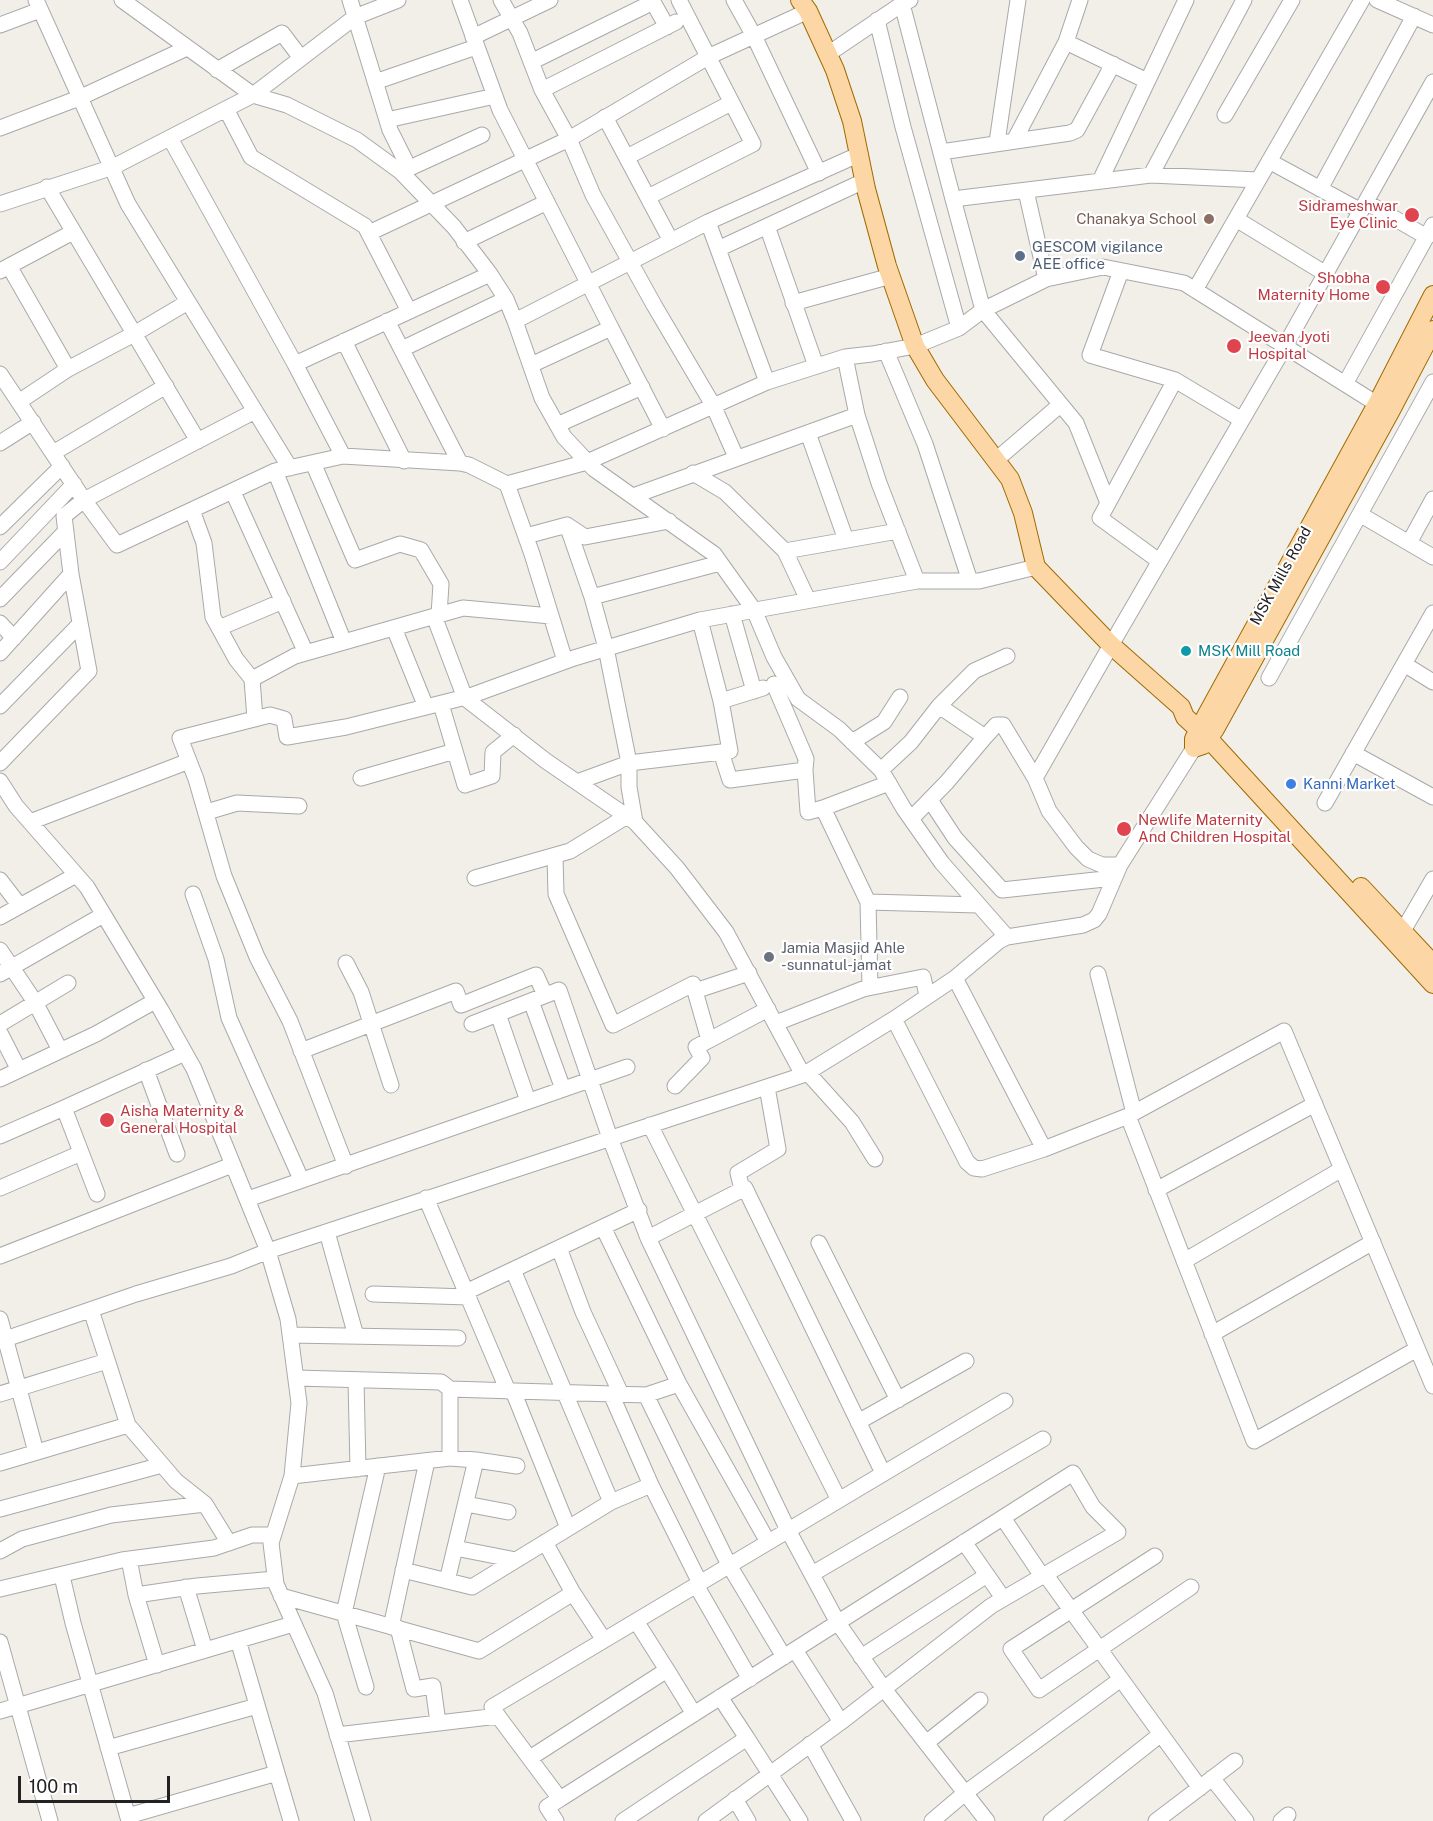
<!DOCTYPE html>
<style>
body{margin:0}
#map{position:relative;width:1433px;height:1821px;overflow:hidden;background:#f2efe9;font-family:"Public Sans",sans-serif}
canvas{display:block}
.scale{position:absolute;left:18px;top:1776px;width:152px;height:27px;box-sizing:border-box;border:3px solid #222;border-top:0;padding-left:8px;font-size:18px;line-height:21px;white-space:nowrap;color:#222;-webkit-text-stroke:4px #fff;paint-order:stroke}
</style>
<div id="map">
<canvas width="1433" height="1821"></canvas>
<div class="scale">100 m</div>
</div>
<script>
const ctx = document.querySelector('canvas').getContext('2d');
ctx.lineJoin = 'round';
function toPath(rows) {
  const path = new Path2D();
  for (const r of rows) {
    path.moveTo(r[0], r[1]);
    for (let i = 2; i < r.length; i += 2) path.lineTo(r[i], r[i + 1]);
  }
  return path;
}
function stroke(path, color, width, dash) {
  ctx.strokeStyle = color;
  ctx.lineWidth = width;
  ctx.lineCap = dash ? 'butt' : 'round';
  ctx.setLineDash(dash || []);
  ctx.stroke(path);
}
function drawText(font, color, halo, rows, align = 'center') {
  ctx.font = font + ' "Public Sans",sans-serif';
  ctx.lineWidth = 4.5;
  ctx.setLineDash([]);
  ctx.textBaseline = 'middle';
  ctx.strokeStyle = halo;
  ctx.fillStyle = color;
  for (const [text, x, y, turn = 0] of rows) {
    ctx.save();
    ctx.translate(x, y);
    ctx.rotate((+turn || 0) * Math.PI / 180);
    ctx.textAlign = isNaN(turn) ? turn : align;
    if (halo) ctx.strokeText(text, 0, 0);
    ctx.fillText(text, 0, 0);
    ctx.restore();
  }
}
const minor = toPath([
 [36,0,128,204,290,468],
 [122,0,253,95,287,105,357,140,401,172,454,227,490,274,506,299,515,321,542,398,564,437,594,469,714,554,754,610,774,657,798,699,839,729,881,770,904,809,942,863,1007,937],
 [350,0,390,130,405,160,401,172],
 [460,0,500,110,611,328],
 [501,0,520,33,542,90,569,139,593,195,654,305,713,405,736,457],
 [734,0,754,36,819,173],
 [910,0,902,4,953,199],
 [1377,0,1433,25],
 [877,20,903,127,959,328],
 [0,25,40,10],
 [473,37,550,0],
 [1066,42,1147,81],
 [828,54,902,4],
 [531,62,653,2,667,27],
 [217,70,282,33,301,58],
 [375,82,476,47],
 [542,90,676,22],
 [226,109,251,157,365,226,409,311],
 [1225,115,1292,0],
 [605,117,671,241],
 [387,120,495,96],
 [0,128,79,98,187,48],
 [170,138,295,364,343,456],
 [1014,141,1066,42,1080,0],
 [997,142,1018,0],
 [941,152,1070,133,1077,130,1113,64],
 [627,157,731,103],
 [1269,161,1361,211],
 [401,172,482,135],
 [1151,175,1244,0],
 [1100,181,1186,0],
 [47,187,198,441],
 [1320,189,1414,16],
 [1026,191,1046,279],
 [648,197,753,144,679,0],
 [1366,202,1427,237],
 [0,204,113,167,253,95,355,17,398,0],
 [1236,219,1326,274],
 [708,222,767,382],
 [767,226,816,366],
 [369,233,569,139,708,57,808,11],
 [464,242,547,202],
 [718,249,864,181],
 [9,266,68,369],
 [0,271,73,232],
 [1121,271,1090,355,1175,380,1242,420],
 [1195,290,1362,0],
 [793,303,891,276],
 [387,321,460,463],
 [515,321,708,222,860,154],
 [344,341,404,461],
 [402,349,506,299],
 [886,351,925,444,970,581],
 [845,357,857,415,879,483,917,581],
 [295,364,490,274],
 [531,365,611,328,663,429],
 [0,374,84,500,117,545,275,471,343,456,460,463,469,465,507,484,587,462,767,382,845,357,872,354,915,346,959,328,983,310,1046,279,1103,267,1184,283,1385,409],
 [1345,384,1433,225],
 [20,401,68,369,134,334,188,302],
 [557,425,642,387],
 [808,433,846,540],
 [0,443,33,422],
 [53,453,166,386],
 [996,460,1060,405],
 [313,463,355,560,400,544,421,550,441,584,439,615],
 [275,471,344,642],
 [693,473,725,492,785,551],
 [507,484,532,554,565,661],
 [233,492,306,653],
 [633,496,857,415],
 [1108,503,1076,423,983,310,953,199,1151,175,1258,180],
 [192,510,204,543,213,617,236,659,252,679],
 [1361,515,1433,557],
 [567,525,592,597],
 [0,527,62,466],
 [526,536,567,525,585,537,669,521],
 [1409,543,1433,499],
 [1159,561,1100,518,1175,380],
 [0,562,74,484],
 [720,563,592,597,606,648,629,763,629,787,635,822,677,868,726,932,803,1075],
 [0,599,66,531],
 [808,600,785,551,898,531],
 [732,614,754,691],
 [434,616,465,698,546,761,635,822],
 [0,623,14,638],
 [219,628,283,601],
 [394,628,426,707],
 [0,653,71,574,64,516,84,500,255,411],
 [1404,664,1433,682],
 [1269,678,1433,382],
 [774,684,804,754,806,759,805,770],
 [721,701,763,688],
 [441,704,465,785,492,776,493,752,514,735],
 [0,706,80,624],
 [939,706,974,671,1007,656],
 [255,719,252,679,295,656,463,608,551,616],
 [985,737,996,725,1003,725,1035,778],
 [852,742,884,722,900,697],
 [721,752,730,780,805,770,808,812,823,808],
 [1353,753,1433,797],
 [0,763,89,671,71,574],
 [881,770,911,742,939,706,985,737,947,782,911,819],
 [361,778,455,751],
 [0,781,16,806,87,887,161,1010,194,1069,268,1251,288,1319,299,1403,292,1476,271,1543,276,1584,325,1693,363,1821],
 [577,782,629,763,730,751,721,701,700,620],
 [889,783,823,808,868,902,978,905],
 [930,800,955,838,1002,890,1114,878],
 [1325,803,1433,613],
 [207,812,237,803,299,806],
 [30,822,189,761],
 [555,856,556,894,613,1025,693,984,709,1040],
 [1120,865,1102,865,1088,859,1076,847,1049,811,1035,778,1111,645,1285,346,1433,82],
 [475,878,570,851,627,816],
 [0,880,20,906],
 [193,894,216,959,229,1018,301,1179],
 [868,902,870,987],
 [0,917,76,875],
 [1397,941,1433,879],
 [0,950,35,1002,60,1050],
 [346,963,361,992,391,1085],
 [0,974,103,915],
 [1098,974,1134,1113],
 [955,978,1044,1149,1128,1116,1284,1031,1433,1386],
 [695,991,749,973],
 [531,1001,563,1089],
 [498,1014,528,1101],
 [894,1019,967,1162,974,1168,982,1169,1044,1149],
 [776,1023,863,989,923,977,927,996],
 [0,1024,68,983],
 [472,1024,559,990,610,1138,648,1238,788,1530,838,1623,884,1689,987,1821],
 [0,1033,19,1070],
 [301,1051,456,991,461,1005,536,975,545,995],
 [146,1070,177,1154],
 [807,1072,852,1122,875,1159],
 [0,1079,96,1034,155,1001],
 [675,1086,702,1058,696,1047,768,1009],
 [1128,1116,1254,1441,1417,1349],
 [650,1125,839,1500],
 [0,1136,64,1108],
 [346,1166,290,1021,257,957,224,876,196,779,180,738,270,715,284,719,287,737,346,727,470,696,574,658,700,620,917,581,979,581,1036,567],
 [0,1188,81,1153],
 [742,1189,738,1173,778,1149,767,1087],
 [1156,1190,1315,1104],
 [97,1194,64,1108,185,1053],
 [426,1198,466,1292,639,1210],
 [248,1199,627,1067],
 [603,1227,679,1384],
 [327,1232,356,1336],
 [648,1238,745,1188,883,1473],
 [819,1243,898,1400],
 [559,1248,583,1312,621,1394],
 [0,1256,232,1165],
 [1184,1261,1342,1169],
 [513,1270,611,1502],
 [466,1292,508,1391],
 [373,1294,468,1297],
 [91,1310,128,1425,176,1481,205,1504,229,1543],
 [0,1319,36,1452],
 [1212,1334,1373,1242],
 [290,1335,458,1338],
 [0,1341,136,1294,231,1266,268,1251,803,1075,894,1019,955,978,999,941,1007,937,1083,925,1094,920,1099,914,1120,865,1194,748],
 [296,1378,441,1382,450,1389],
 [356,1380,358,1469],
 [513,1391,568,1528],
 [0,1394,107,1361],
 [611,1394,651,1485],
 [646,1395,729,1565,784,1657],
 [858,1422,966,1361],
 [476,1460,517,1466],
 [0,1463,128,1425],
 [292,1476,450,1458,450,1389,646,1395,679,1384,768,1542],
 [466,1504,508,1512],
 [0,1509,162,1465],
 [1003,1518,1042,1576],
 [545,1542,573,1593],
 [964,1542,1003,1598],
 [455,1548,516,1560],
 [0,1551,22,1539,111,1515,205,1504],
 [1155,1556,1011,1649,1039,1690,1191,1587],
 [129,1559,136,1595],
 [403,1570,472,1587,611,1502,651,1485,700,1583],
 [812,1574,1043,1439],
 [1045,1574,1200,1788],
 [62,1576,73,1623,129,1821],
 [447,1581,476,1460,450,1458],
 [696,1585,750,1679],
 [186,1587,205,1650],
 [0,1589,122,1560,214,1548,252,1535,273,1535],
 [281,1596,479,1651,573,1593,604,1640],
 [636,1621,667,1670],
 [391,1627,427,1461],
 [398,1628,414,1689,433,1686,438,1723],
 [238,1640,291,1821],
 [0,1642,50,1821],
 [795,1650,841,1722],
 [861,1657,987,1575],
 [157,1665,136,1595,197,1586,275,1579],
 [366,1687,344,1613,378,1466],
 [0,1711,293,1624],
 [498,1716,492,1707,1005,1401],
 [337,1735,498,1716,560,1799,1073,1473,1093,1507,1118,1532,991,1606,841,1722,706,1821],
 [747,1738,800,1821],
 [926,1743,980,1700],
 [810,1744,853,1821],
 [108,1748,257,1706],
 [530,1758,667,1670,694,1714],
 [1212,1778,1246,1821],
 [735,1799,748,1821],
 [128,1816,277,1773],
 [556,1821,547,1807,560,1799],
 [623,1821,747,1738,720,1697],
 [932,1821,965,1793,1121,1679],
 [1051,1821,1161,1734],
 [1156,1821,1235,1761],
 [1281,1821,1288,1815]
]);
const major = toPath([
 [800,0,808,11,835,70,852,121,866,189,887,266,915,346,935,380,1010,479,1023,513,1036,567,1111,645,1181,707,1185,717,1208,738,1433,984],
 [1433,295,1377,404,1199,729,1194,739,1194,748,1203,745,1215,729,1390,412,1433,330],
 [1361,887,1433,964]
]);
const markers = [
 [1412,215,8,"#e0444e"],
 [1209,219,6,"#8d6e63"],
 [1020,256,6,"#5c6f8a"],
 [1383,287,8,"#e0444e"],
 [1234,346,8,"#e0444e"],
 [1186,651,6,"#0f9aa8"],
 [1291,784,6,"#3f7fe0"],
 [1124,829,8,"#e0444e"],
 [769,957,6,"#6b7280"],
 [107,1120,8,"#e0444e"]
];
const healthNames = [
 ["Sidrameshwar",1398,206,"right"],
 ["Eye Clinic",1398,223,"right"],
 ["Shobha",1370,278,"right"],
 ["Maternity Home",1370,295,"right"],
 ["Jeevan Jyoti",1248,337],
 ["Hospital",1248,354],
 ["Newlife Maternity",1138,820],
 ["And Children Hospital",1138,837],
 ["Aisha Maternity &",120,1111],
 ["General Hospital",120,1128]
];
const educationNames = [
 ["Chanakya School",1197,219]
];
const serviceNames = [
 ["GESCOM vigilance",1032,247],
 ["AEE office",1032,264]
];
const streetNames = [
 ["MSK Mills Road",1281,576,-61]
];
const cultureNames = [
 ["MSK Mill Road",1198,651]
];
const shopNames = [
 ["Kanni Market",1303,784]
];
const worshipNames = [
 ["Jamia Masjid Ahle",781,948],
 ["-sunnatul-jamat",781,965]
];
stroke(minor, '#a9a9a9', 17);
stroke(major, '#a06b00', 20);
stroke(minor, '#fff', 15);
stroke(major, '#fcd6a4', 18);
for (const [x, y, r, color] of markers) {
  const dot = new Path2D();
  dot.arc(x, y, r, 0, 2 * Math.PI);
  ctx.fillStyle = color;
  ctx.fill(dot);
  stroke(dot, '#fff', 2);
}
drawText('15px', '#be3a42', '#fff', healthNames, 'left');
drawText('15px', '#785e54', '#fff', educationNames, 'right');
drawText('15px', '#4e5e75', '#fff', serviceNames, 'left');
drawText('15px', '#222', '#fff', streetNames);
drawText('15px', '#0d838f', '#fff', cultureNames, 'left');
drawText('15px', '#366cbe', '#fff', shopNames, 'left');
drawText('15px', '#5b616d', '#fff', worshipNames, 'left');
</script>
